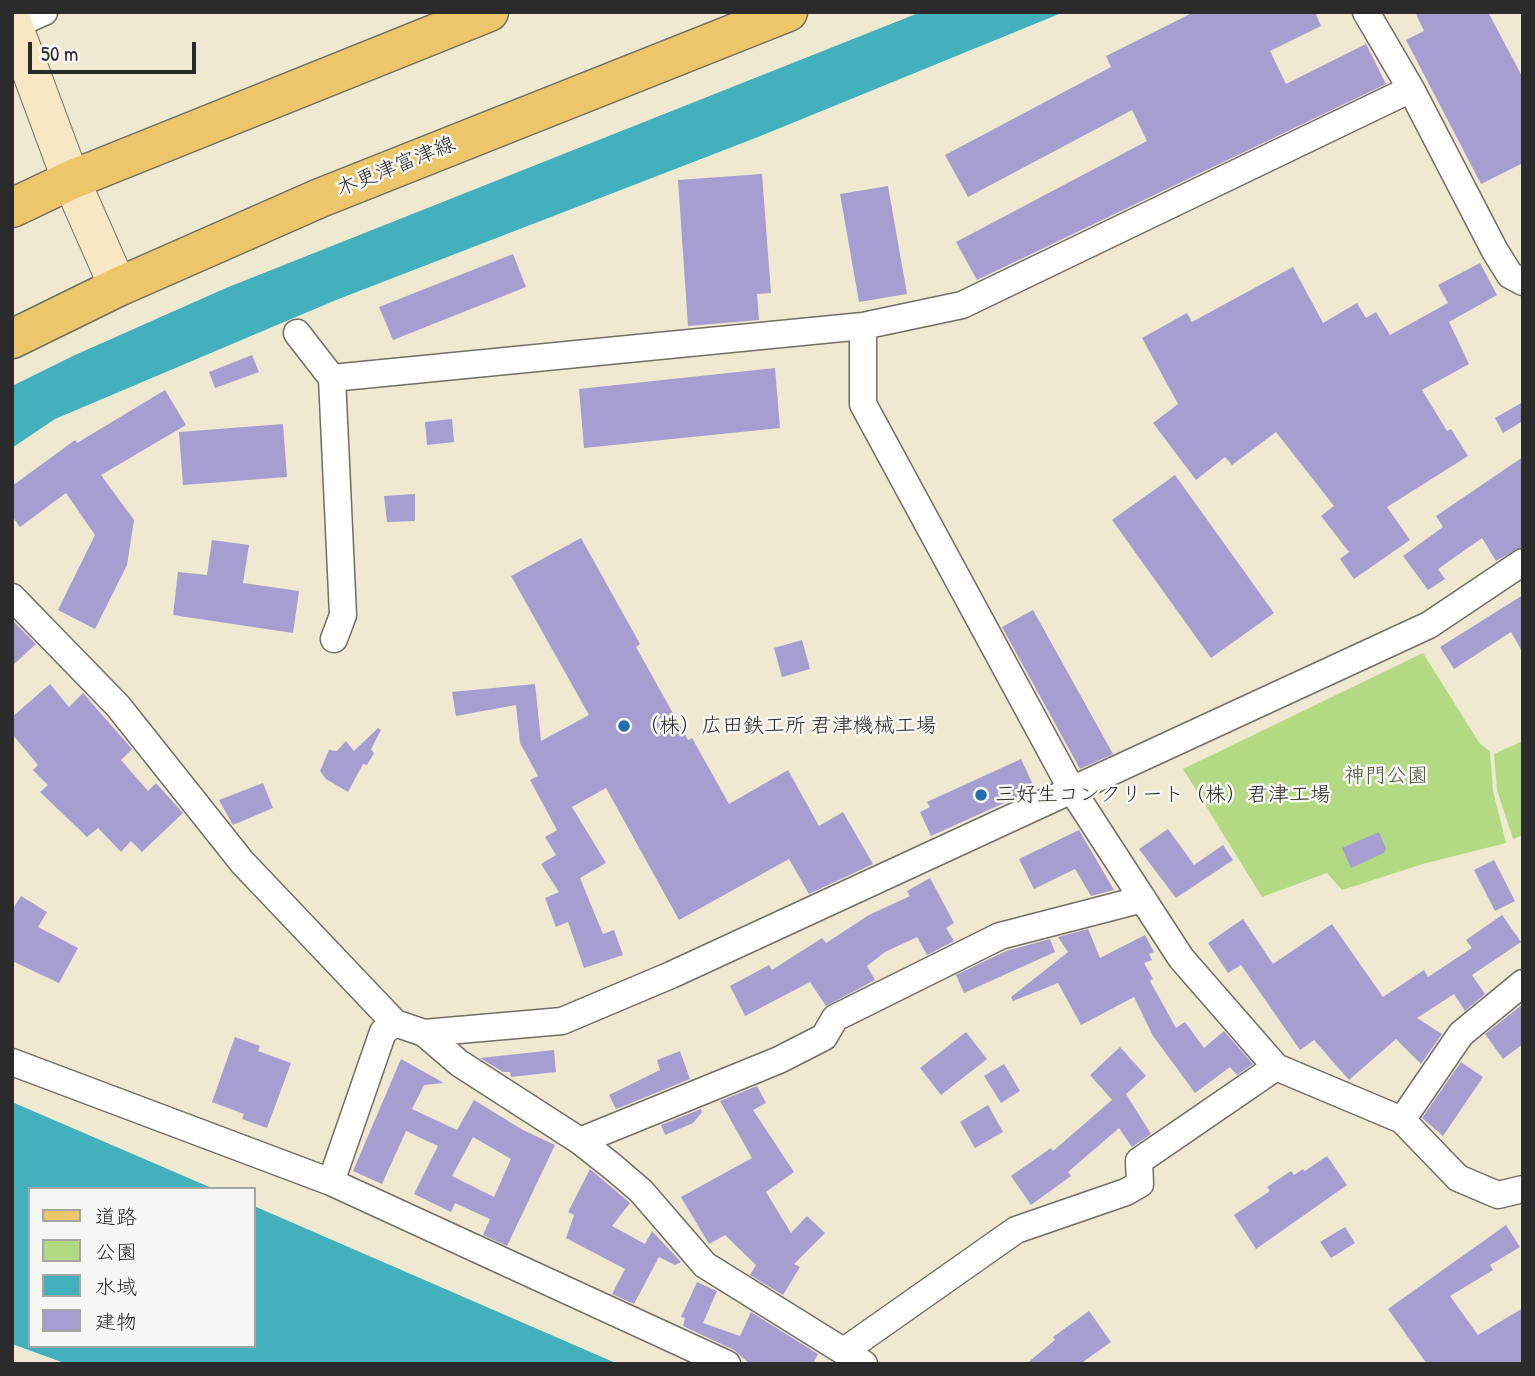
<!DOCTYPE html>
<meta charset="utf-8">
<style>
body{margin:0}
#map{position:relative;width:1535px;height:1376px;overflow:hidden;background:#efe9d2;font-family:"Patrick Hand","Klee One",sans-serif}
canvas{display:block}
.frame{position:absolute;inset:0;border:14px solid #2b2b2b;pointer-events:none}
.legend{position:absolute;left:28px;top:1187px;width:228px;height:161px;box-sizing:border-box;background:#f6f6f2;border:2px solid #a5a5a2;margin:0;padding:9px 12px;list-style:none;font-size:21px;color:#2b2b2b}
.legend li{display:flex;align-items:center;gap:14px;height:35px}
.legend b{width:35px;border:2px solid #a5a5a2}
.scale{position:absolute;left:28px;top:42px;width:168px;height:32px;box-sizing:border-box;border:4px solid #2b2b2b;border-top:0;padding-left:9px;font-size:21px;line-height:24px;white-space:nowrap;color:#2b2b2b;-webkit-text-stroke:5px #f6f6f2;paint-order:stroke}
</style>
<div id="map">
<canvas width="1535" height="1376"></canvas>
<div class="frame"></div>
<ul class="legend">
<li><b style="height:9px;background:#ecc669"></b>道路</li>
<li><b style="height:19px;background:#b3d983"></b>公園</li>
<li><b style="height:19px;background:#42b1bd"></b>水域</li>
<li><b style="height:19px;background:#a69ed0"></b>建物</li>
</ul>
<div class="scale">50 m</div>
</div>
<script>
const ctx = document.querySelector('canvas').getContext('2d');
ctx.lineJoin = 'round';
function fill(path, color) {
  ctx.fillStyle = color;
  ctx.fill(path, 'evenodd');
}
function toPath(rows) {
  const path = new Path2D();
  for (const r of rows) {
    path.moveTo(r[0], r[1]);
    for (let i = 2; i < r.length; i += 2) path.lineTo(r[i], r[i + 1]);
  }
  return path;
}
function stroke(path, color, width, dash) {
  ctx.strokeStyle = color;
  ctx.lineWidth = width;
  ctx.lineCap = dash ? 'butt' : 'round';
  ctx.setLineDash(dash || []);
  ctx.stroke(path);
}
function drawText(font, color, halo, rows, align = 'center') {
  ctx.font = font + ' "Patrick Hand","Klee One",sans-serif';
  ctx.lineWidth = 5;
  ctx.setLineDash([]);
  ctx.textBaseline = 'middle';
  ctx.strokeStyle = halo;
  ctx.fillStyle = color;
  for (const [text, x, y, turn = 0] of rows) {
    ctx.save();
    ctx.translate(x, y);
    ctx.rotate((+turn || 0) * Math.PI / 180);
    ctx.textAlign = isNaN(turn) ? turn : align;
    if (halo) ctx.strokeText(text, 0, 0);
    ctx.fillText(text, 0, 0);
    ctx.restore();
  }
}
const green = toPath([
 [1423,653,1480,744,1490,751,1493,791,1506,843,1423,864,1342,890,1327,873,1262,897,1183,769],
 [1523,741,1523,835,1513,839,1497,790,1494,754]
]);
const water = toPath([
 [921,12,1064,12,758,137,336,300,55,419,12,448,12,386,75,355,226,288],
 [12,1102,214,1189,30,1189,30,1346,254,1346,254,1206,618,1364,67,1364,12,1344]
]);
const building = toPath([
 [1194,12,1315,12,1321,26,1270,51,1286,84,1366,44,1386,84,977,280,956,242,1147,141,1132,110,968,197,945,155,1111,67,1106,56],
 [1415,12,1488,12,1523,78,1523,163,1481,184,1406,40,1424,31],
 [762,174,771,293,757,294,759,320,688,326,678,180],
 [888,186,907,294,859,302,840,194],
 [513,254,526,287,393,340,379,307],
 [1480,263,1497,295,1449,322,1469,364,1422,390,1447,431,1451,429,1468,456,1387,507,1410,540,1354,579,1340,559,1349,552,1321,516,1334,506,1276,432,1232,465,1225,457,1196,480,1153,423,1178,404,1142,338,1187,313,1192,322,1293,267,1323,323,1357,303,1366,318,1376,312,1390,335,1448,303,1438,285],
 [252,355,259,372,215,388,209,372],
 [775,368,780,428,584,448,579,389],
 [165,390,186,425,101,475,134,520,127,565,95,629,58,610,95,535,66,493,20,527,12,516,12,486,75,440,77,443],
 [1523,402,1523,421,1503,433,1495,418],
 [452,419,454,442,427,445,425,422],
 [283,424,287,477,183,485,179,432],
 [1523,457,1523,546,1496,561,1482,538,1438,569,1445,579,1428,590,1403,556,1443,527,1436,516],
 [1175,475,1274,613,1211,658,1112,520],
 [415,494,415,521,387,522,384,496],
 [581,538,640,644,636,647,688,740,692,738,729,804,788,770,819,826,843,812,873,864,809,894,789,859,679,920,606,788,572,807,606,863,580,878,603,934,614,930,623,955,584,968,568,922,556,927,545,898,559,892,541,864,556,855,545,837,557,830,530,780,538,776,520,743,516,705,456,716,452,692,535,684,541,741,589,715,511,576],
 [212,540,249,545,243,583,299,591,293,633,173,615,178,572,207,575],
 [1523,595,1523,653,1511,632,1454,669,1440,647],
 [1033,610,1113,754,1080,769,1002,627],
 [12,620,36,644,12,666],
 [802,640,810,669,782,677,774,648],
 [50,684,69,707,83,693,132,749,121,760,148,791,156,783,183,813,142,852,131,841,121,852,98,828,87,837,40,792,48,785,33,770,38,765,12,734,12,717],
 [378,728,381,730,371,749,374,753,367,765,363,764,348,792,326,779,320,771,329,750,337,751,346,741,354,751],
 [1021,759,1035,789,931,836,920,812,930,807,927,802],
 [263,783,273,808,233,825,219,800],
 [1168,829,1194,865,1223,845,1233,860,1176,898,1139,849],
 [1079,830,1114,890,1091,896,1075,869,1034,889,1019,859],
 [1379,832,1386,849,1384,853,1351,868,1342,848],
 [1494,860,1515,901,1495,911,1474,870],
 [930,878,954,923,946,928,954,941,927,955,917,937,885,952,867,966,875,980,826,1006,810,982,745,1016,730,986,769,965,772,970,822,938,826,943,869,915,910,896,907,891],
 [21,896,47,912,38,927,78,948,59,983,12,961,12,910],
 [1502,915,1521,942,1472,975,1485,994,1465,1011,1454,994,1417,1018,1442,1034,1421,1064,1396,1039,1349,1080,1314,1040,1300,1050,1241,965,1228,973,1208,943,1243,919,1273,964,1332,924,1383,997,1424,970,1428,977,1472,948,1466,940],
 [1088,929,1100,958,1145,935,1154,952,1149,954,1152,960,1144,963,1153,979,1150,981,1176,1028,1185,1022,1204,1048,1224,1031,1253,1064,1237,1075,1230,1067,1195,1093,1153,1036,1134,997,1081,1025,1058,983,1013,1001,1011,997,1068,952,1058,937],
 [1050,939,1055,952,964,993,956,975,1006,951],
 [1523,1004,1523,1044,1503,1059,1485,1034],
 [966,1032,987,1059,941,1095,920,1068],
 [235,1037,260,1046,258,1051,291,1063,267,1128,242,1119,244,1114,212,1102],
 [1120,1047,1146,1076,1126,1094,1151,1134,1132,1147,1119,1128,1068,1172,1071,1176,1031,1205,1011,1176,1051,1148,1053,1151,1112,1100,1090,1075],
 [554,1050,556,1072,511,1077,510,1072,503,1072,480,1058],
 [680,1051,690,1079,616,1109,609,1095,660,1070,657,1060],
 [401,1059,444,1083,424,1085,412,1109,457,1130,474,1100,523,1130,555,1145,507,1246,483,1235,490,1219,455,1203,451,1212,414,1194,438,1146,406,1131,382,1184,353,1171],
 [473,1137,511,1159,494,1197,452,1176],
 [1461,1062,1483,1077,1443,1136,1422,1118],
 [1004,1064,1020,1091,1001,1103,984,1076],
 [757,1086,766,1103,753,1110,794,1172,766,1192,791,1233,807,1216,825,1233,794,1264,800,1267,783,1295,750,1275,756,1265,725,1235,709,1244,681,1197,752,1158,720,1101],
 [988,1105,1003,1132,975,1148,960,1122],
 [701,1109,702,1112,693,1123,665,1135,661,1125],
 [1327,1156,1347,1185,1256,1249,1234,1215,1270,1191,1267,1187,1291,1171,1294,1175,1303,1169,1305,1171],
 [590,1169,630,1203,612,1226,645,1244,652,1231,681,1262,675,1265,659,1257,634,1304,612,1294,625,1269,566,1238,574,1215,568,1212],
 [1506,1225,1520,1247,1490,1265,1493,1270,1450,1296,1478,1335,1523,1308,1523,1364,1427,1364,1388,1309],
 [1345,1227,1355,1243,1331,1258,1320,1242],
 [697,1282,717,1291,703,1323,740,1336,751,1312,818,1354,813,1364,750,1364,734,1350,683,1326,685,1318,681,1317],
 [1089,1311,1111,1342,1080,1364,1026,1364,1055,1340,1053,1337]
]);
const street = toPath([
 [1366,12,1411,89,1495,251,1510,275,1523,282],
 [15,25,44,12],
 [863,326,863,404,1072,790,1181,958,1276,1067,1402,1120,1458,1178,1498,1195,1523,1189],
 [297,333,332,378,863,326,962,305,1411,89],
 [332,378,343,615,334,639],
 [12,597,118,706,242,862,395,1023,424,1033,459,1063,580,1141,613,1167,641,1191,705,1265,864,1364],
 [424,1033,562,1021,671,975,1429,625,1523,562],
 [12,1062,331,1182,727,1364],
 [1402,1120,1461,1034,1523,983],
 [580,1141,779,1060,824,1037,835,1018,1000,936,1143,899],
 [331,1182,383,1032,395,1023],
 [844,1351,1016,1230,1126,1192,1140,1184,1139,1161,1276,1067]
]);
const secondary = toPath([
 [12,21,71,180,118,287]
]);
const primary = toPath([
 [12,208,71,180,489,12],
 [12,339,118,287,320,198,788,12]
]);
const markers = [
 [624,726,7,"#1f6fb2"],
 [981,795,7,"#1f6fb2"]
];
const streetNames = [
 ["木更津富津線",396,167,-22]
];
const poiNames = [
 ["（株）広田鉄工所 君津機械工場",638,726],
 ["三好生コンクリート（株）君津工場",995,795]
];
const parkNames = [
 ["神門公園",1386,776]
];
fill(green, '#b3d983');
fill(water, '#42b1bd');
fill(building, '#a69ed0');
stroke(street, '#706e65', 29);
stroke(secondary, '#706e65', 39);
stroke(primary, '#706e65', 41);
stroke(street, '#fff', 26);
stroke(secondary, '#f7e8c3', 37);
stroke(primary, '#ecc669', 38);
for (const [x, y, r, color] of markers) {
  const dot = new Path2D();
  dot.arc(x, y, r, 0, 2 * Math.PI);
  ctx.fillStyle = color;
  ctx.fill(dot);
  stroke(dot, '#f6f6f2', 2.5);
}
drawText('21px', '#2b2b2b', '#f6f6f2', streetNames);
drawText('21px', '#2b2b2b', '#f6f6f2', poiNames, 'left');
drawText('21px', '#4d5641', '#f6f6f2', parkNames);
</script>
